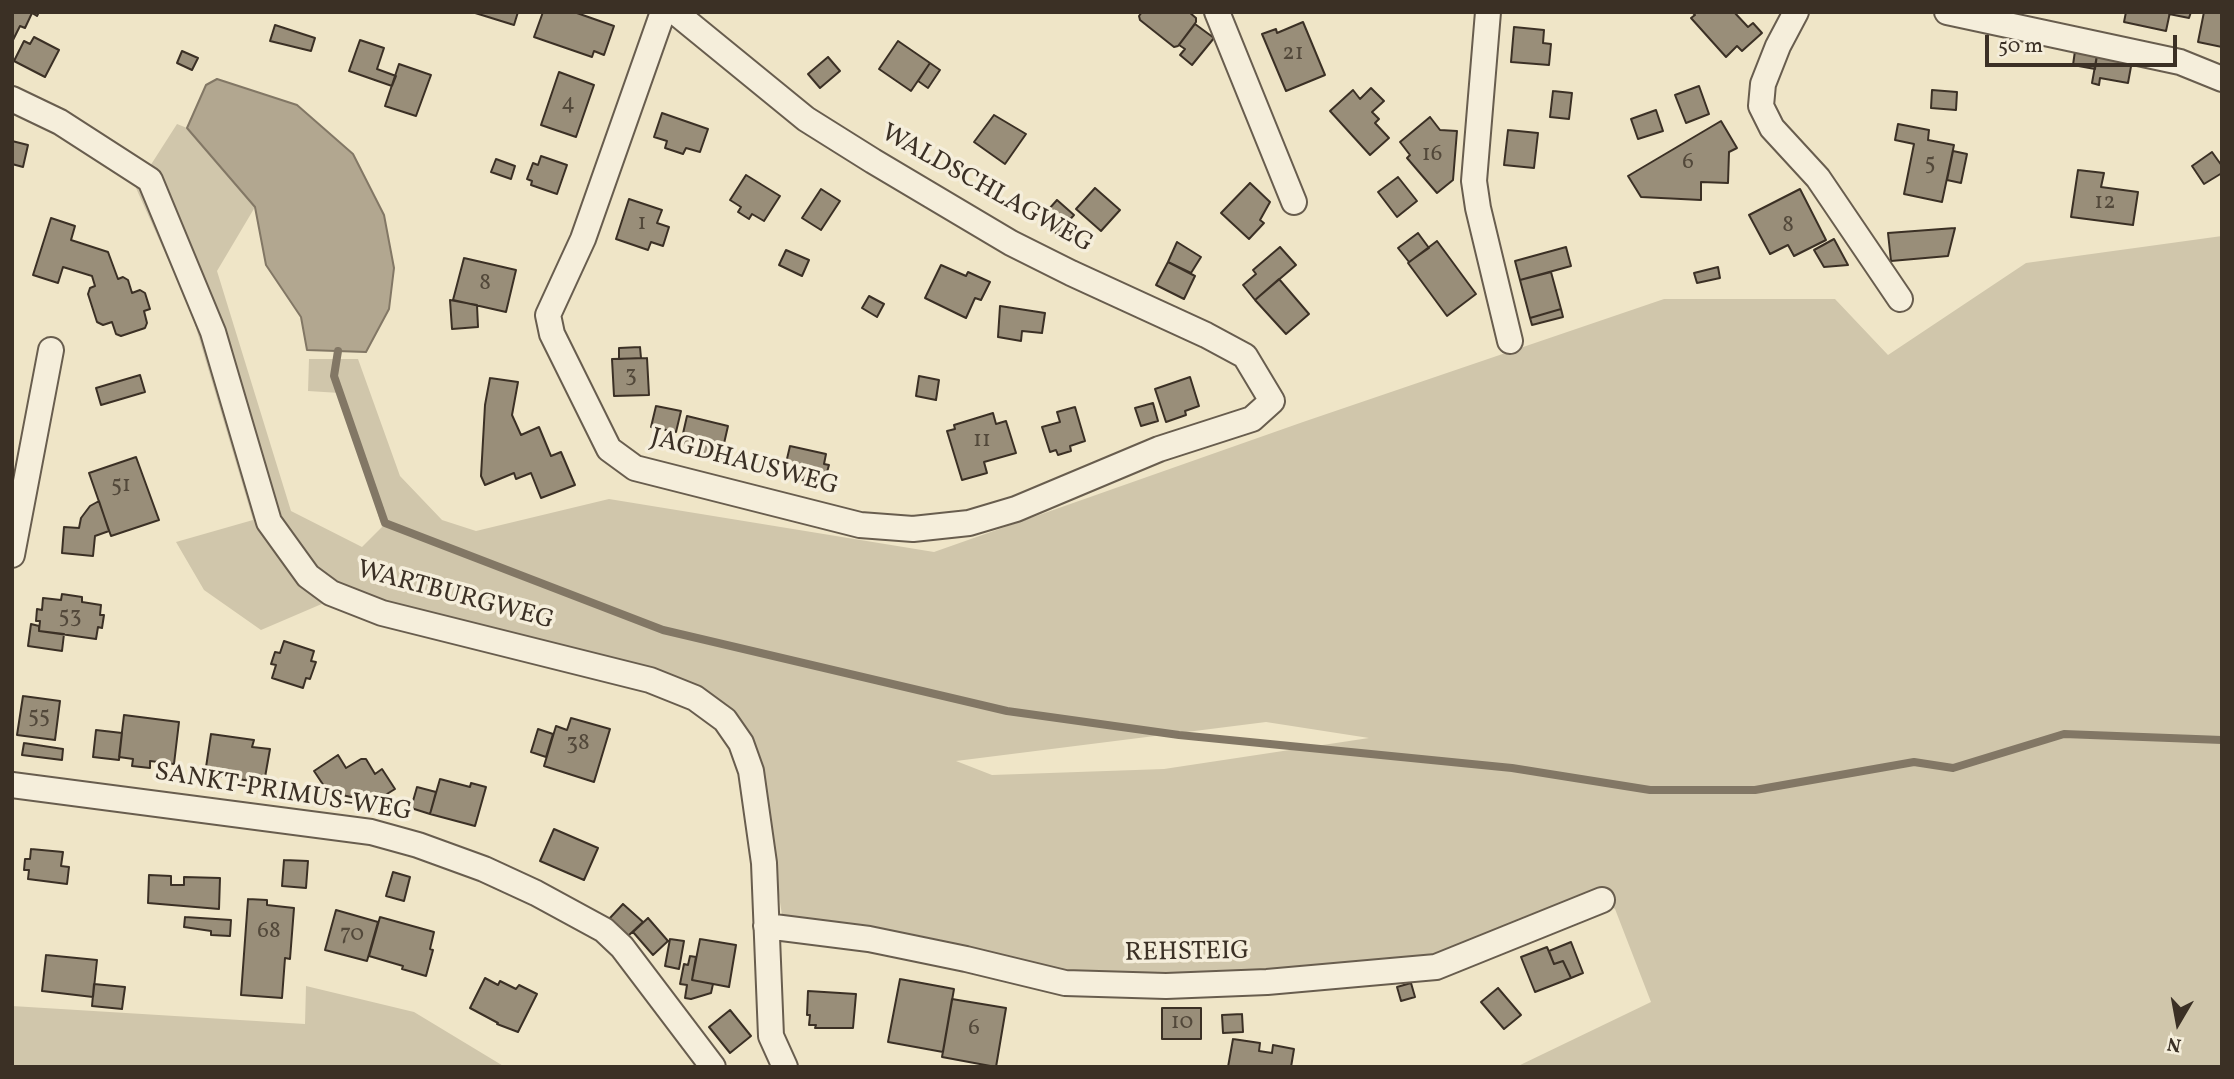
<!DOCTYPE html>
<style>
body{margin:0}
#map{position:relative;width:2234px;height:1079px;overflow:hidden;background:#efe5c7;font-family:Vollkorn,serif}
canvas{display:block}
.frame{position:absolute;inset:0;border:14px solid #3b3025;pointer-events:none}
.north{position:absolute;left:2143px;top:988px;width:70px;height:70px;-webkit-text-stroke:5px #f5eedb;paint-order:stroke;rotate:190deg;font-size:19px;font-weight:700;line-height:28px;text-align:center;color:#3b3025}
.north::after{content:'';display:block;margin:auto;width:24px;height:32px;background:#3b3025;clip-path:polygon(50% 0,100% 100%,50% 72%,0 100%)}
.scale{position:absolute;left:1985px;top:35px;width:192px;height:32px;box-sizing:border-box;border:4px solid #3b3025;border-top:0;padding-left:9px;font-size:21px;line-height:24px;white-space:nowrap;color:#3b3025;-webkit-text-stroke:5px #f5eedb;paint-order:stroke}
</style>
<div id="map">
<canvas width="2234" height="1079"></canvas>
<div class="frame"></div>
<div class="north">N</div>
<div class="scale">50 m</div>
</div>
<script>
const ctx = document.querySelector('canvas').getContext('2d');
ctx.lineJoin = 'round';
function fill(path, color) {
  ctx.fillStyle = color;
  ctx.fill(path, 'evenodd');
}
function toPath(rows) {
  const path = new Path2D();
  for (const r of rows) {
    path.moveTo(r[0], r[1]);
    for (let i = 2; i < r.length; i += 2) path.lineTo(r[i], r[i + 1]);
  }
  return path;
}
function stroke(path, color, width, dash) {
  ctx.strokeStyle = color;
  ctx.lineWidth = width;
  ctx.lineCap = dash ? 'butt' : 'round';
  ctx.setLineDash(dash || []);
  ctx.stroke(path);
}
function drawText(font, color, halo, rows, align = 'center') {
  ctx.font = font + ' Vollkorn,serif';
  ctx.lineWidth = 7;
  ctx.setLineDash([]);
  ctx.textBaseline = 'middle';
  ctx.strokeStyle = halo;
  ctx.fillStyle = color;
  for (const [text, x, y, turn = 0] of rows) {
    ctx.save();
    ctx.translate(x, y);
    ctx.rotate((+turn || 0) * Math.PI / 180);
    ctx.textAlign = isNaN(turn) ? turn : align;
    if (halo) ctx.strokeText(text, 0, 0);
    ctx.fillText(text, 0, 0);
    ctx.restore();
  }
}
const green = toPath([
 [177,124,187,128,255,207,217,271,291,511,362,547,382,527,340,393,308,391,309,359,358,359,400,476,442,520,476,531,609,499,934,552,1303,422,1664,299,1835,299,1888,355,2026,263,2222,236,2222,1067,1516,1067,1651,1002,1615,909,1598,897,1424,962,1143,979,1068,973,782,915,755,743,729,708,697,687,352,591,261,630,204,590,176,542,253,520,191,311,136,188],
 [1266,722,1369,738,1164,769,992,775,956,761],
 [306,986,414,1012,505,1067,12,1067,12,1006,305,1024]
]);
const water = toPath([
 [217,79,297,105,353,154,384,215,394,268,389,309,366,352,307,350,301,317,266,265,255,207,187,128,206,85,217,79]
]);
const stream = toPath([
 [338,351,334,376,385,523,663,630,1007,711,1179,735,1512,768,1650,790,1755,790,1914,762,1953,768,2064,734,2222,740]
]);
const building = toPath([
 [12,12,39,12,37,16,32,13,25,28,20,26,12,42,12,12],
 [472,12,518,12,514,25,472,12],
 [543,12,574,12,614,26,604,55,594,51,592,57,534,37,543,12],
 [1142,12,1189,12,1196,18,1196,22,1178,46,1174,47,1140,20,1139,16,1142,12],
 [1692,12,1734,12,1748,27,1753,23,1762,33,1742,51,1737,46,1726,57,1691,18,1695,15,1692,12],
 [2126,12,2170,12,2166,31,2124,22,2126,12],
 [2170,12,2191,12,2189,18,2169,14,2170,12],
 [2204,12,2222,12,2222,47,2198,42,2204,12],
 [1303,22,1325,75,1286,91,1262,34,1276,29,1277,33,1303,22],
 [1195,24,1214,38,1192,65,1180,55,1185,49,1179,45,1195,24],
 [275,25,315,38,311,51,270,41,275,25],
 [1514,27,1544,30,1543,43,1551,44,1549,65,1511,62,1514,27],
 [34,37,59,50,45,77,14,61,24,41,30,44,34,37],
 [360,40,384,48,377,69,396,76,392,86,349,71,360,40],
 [898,41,930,63,911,91,879,69,898,41],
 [182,51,198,58,192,70,177,63,182,51],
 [2075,51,2097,55,2095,69,2073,65,2075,51],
 [2097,55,2132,61,2128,83,2100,78,2099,85,2092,83,2097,55],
 [828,57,840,71,820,88,808,74,828,57],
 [930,63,940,70,928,88,918,81,930,63],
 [399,64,431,75,416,116,385,106,399,64],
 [559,72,594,85,576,137,541,125,559,72],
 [1699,86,1709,114,1686,123,1675,95,1699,86],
 [1371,88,1384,101,1372,112,1379,119,1375,123,1389,138,1370,155,1330,111,1353,90,1360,99,1371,88],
 [1932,90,1957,92,1956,110,1931,108,1932,90],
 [1553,91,1572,93,1569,119,1550,117,1553,91],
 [1656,110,1663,131,1638,139,1631,119,1656,110],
 [662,113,708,129,700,152,686,148,683,154,665,148,667,141,654,137,662,113],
 [994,115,1026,134,1005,164,974,142,994,115],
 [1430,117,1440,130,1457,131,1453,180,1437,193,1407,158,1410,155,1400,142,1430,117],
 [1721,121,1737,148,1729,152,1728,183,1701,182,1701,200,1641,197,1628,176,1721,121],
 [1898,124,1929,130,1928,140,1954,145,1942,202,1904,194,1914,144,1895,140,1898,124],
 [1508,130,1538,133,1534,168,1504,165,1508,130],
 [12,141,28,145,23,167,12,164,12,141],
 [1953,151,1967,154,1961,183,1947,180,1953,151],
 [2212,152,2222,166,2222,173,2204,184,2192,166,2212,152],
 [541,156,567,165,557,194,531,185,532,181,527,179,533,163,538,165,541,156],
 [496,159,515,166,511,179,491,172,496,159],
 [2078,170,2104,173,2101,187,2138,192,2133,225,2071,217,2078,170],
 [746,175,780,196,764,221,752,214,749,219,738,212,741,207,730,200,746,175],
 [1398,177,1417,201,1397,217,1378,192,1398,177],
 [1250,183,1270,202,1260,220,1264,223,1249,239,1221,213,1250,183],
 [1095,188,1120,210,1101,231,1076,209,1095,188],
 [821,189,840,201,821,230,802,218,821,189],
 [1800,189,1826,240,1794,256,1788,245,1770,254,1749,215,1800,189],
 [629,199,662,210,657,223,669,227,663,246,651,242,648,250,616,239,629,199],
 [1057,200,1074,215,1057,234,1040,219,1057,200],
 [51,218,75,226,71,240,108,252,118,279,123,277,128,280,132,293,140,290,145,293,150,309,144,311,147,323,145,328,121,336,116,334,112,322,103,325,97,322,88,294,90,288,95,286,92,276,63,267,58,283,33,275,51,218],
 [1955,228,1948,256,1891,261,1888,233,1955,228],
 [1418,233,1429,248,1409,262,1398,248,1418,233],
 [1834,239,1848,265,1824,267,1814,250,1834,239],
 [1437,241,1476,294,1447,316,1408,263,1437,241],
 [1177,242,1201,257,1191,273,1168,262,1177,242],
 [1280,247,1296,265,1255,300,1243,285,1256,274,1253,270,1280,247],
 [1566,247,1571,266,1520,280,1515,261,1566,247],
 [786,250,809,260,802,276,779,265,786,250],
 [464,258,516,270,506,312,453,300,464,258],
 [1168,262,1195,276,1184,299,1156,285,1168,262],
 [941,265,966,276,968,272,990,282,981,300,975,298,966,318,925,298,941,265],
 [1718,267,1720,278,1697,283,1694,273,1718,267],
 [1551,272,1561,309,1530,318,1520,280,1551,272],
 [1279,279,1309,314,1286,334,1255,300,1279,279],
 [869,296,884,304,877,317,862,308,869,296],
 [450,300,477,305,478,327,452,329,450,300],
 [1000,306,1045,313,1042,333,1022,331,1021,341,998,337,1000,306],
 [1561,309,1563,317,1532,325,1530,318,1561,309],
 [640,347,641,358,619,359,619,348,640,347],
 [647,358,649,395,614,396,612,359,647,358],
 [140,375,145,392,101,405,96,388,140,375],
 [919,376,939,380,936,400,916,396,919,376],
 [1190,377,1199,406,1185,411,1186,415,1166,422,1155,389,1190,377],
 [490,378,518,382,512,415,521,435,539,427,551,456,561,452,575,485,541,498,531,473,516,479,514,473,485,485,481,476,485,405,490,378],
 [1153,403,1158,421,1141,426,1135,408,1153,403],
 [656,406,681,411,676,432,651,427,656,406],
 [1075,407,1085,441,1070,446,1071,451,1058,455,1056,450,1050,452,1042,427,1060,422,1057,412,1075,407],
 [993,413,996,424,1006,421,1016,453,984,462,987,473,962,480,947,431,955,429,954,425,993,413],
 [687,416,728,426,720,461,679,451,687,416],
 [790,446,826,454,824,464,829,465,825,479,821,478,820,484,783,476,790,446],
 [136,457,159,520,111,536,89,473,136,457],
 [99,501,109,531,95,536,93,556,62,553,64,527,79,528,81,518,90,506,99,501],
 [62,594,82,597,82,602,101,605,100,615,104,615,102,628,98,627,96,639,39,631,40,621,36,621,37,609,42,610,43,598,61,600,62,594],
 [31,624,39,626,39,631,64,634,62,651,28,646,31,624],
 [284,641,314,651,311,661,316,662,310,679,306,678,303,688,272,678,276,665,271,664,275,652,280,653,284,641],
 [23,696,60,701,55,740,17,735,23,696],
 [124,715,179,722,174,764,150,761,150,768,132,766,133,759,119,757,124,715],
 [571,718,610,729,594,782,544,766,556,726,567,730,571,718],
 [538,729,553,734,546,757,531,752,538,729],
 [96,730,122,733,119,760,93,757,96,730],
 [211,734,254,740,252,747,270,749,264,783,205,774,211,734],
 [24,743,63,749,62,760,22,755,24,743],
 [338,755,346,768,361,759,366,759,375,774,382,769,395,789,374,802,328,792,314,771,338,755],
 [440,779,470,787,471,783,486,787,475,826,430,814,440,779],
 [417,787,436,792,430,814,411,808,417,787],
 [554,829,598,848,584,880,540,861,554,829],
 [31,849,63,852,61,866,69,867,67,884,28,879,29,870,24,870,25,859,30,859,31,849],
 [284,860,308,861,306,888,282,886,284,860],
 [393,872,410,877,404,901,386,896,393,872],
 [149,875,171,876,171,885,184,885,184,877,220,878,219,909,148,903,149,875],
 [248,899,267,900,267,905,294,908,290,959,285,958,282,998,241,995,248,899],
 [623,904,643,922,628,936,609,919,623,904],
 [336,910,378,922,367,961,325,950,336,910],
 [185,917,231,920,230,936,211,935,211,931,184,927,185,917],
 [380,917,434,932,430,949,433,950,426,976,402,969,403,966,369,956,380,917],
 [648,918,668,941,653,955,633,932,648,918],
 [670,939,684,941,679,969,665,966,670,939],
 [700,939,736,945,729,987,692,980,700,939],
 [1571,942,1583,973,1571,978,1563,961,1554,964,1549,951,1571,942],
 [1547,947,1554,964,1563,961,1571,978,1535,992,1521,957,1547,947],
 [46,955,97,960,93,997,42,991,46,955],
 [690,956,696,957,692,980,713,984,711,993,691,999,685,998,687,985,680,984,684,964,688,965,690,956],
 [485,978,498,985,500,981,516,989,519,985,537,994,518,1032,497,1024,498,1023,470,1008,485,978],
 [900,979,954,989,943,1052,888,1042,900,979],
 [1411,983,1415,997,1401,1001,1397,987,1411,983],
 [94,984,125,987,122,1009,92,1006,94,984],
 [1498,988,1521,1015,1504,1029,1481,1002,1498,988],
 [808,991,856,994,853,1028,815,1028,816,1025,809,1025,810,1015,807,1015,808,991],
 [952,999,1006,1008,996,1067,942,1057,952,999],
 [1162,1008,1201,1008,1201,1039,1162,1039,1162,1008],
 [730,1010,751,1036,730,1053,709,1027,730,1010],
 [1242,1014,1243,1032,1223,1033,1222,1015,1242,1014],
 [1233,1039,1260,1043,1259,1051,1272,1053,1273,1045,1294,1049,1291,1067,1228,1067,1233,1039]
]);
const street = toPath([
 [663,12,583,239,548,315,552,334,609,449,635,468,860,525,913,529,969,523,1016,509,1159,449,1252,419,1272,401,1245,356,1206,335,1071,273,1011,243,873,161,806,119,675,12],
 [1217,12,1294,202],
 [1488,12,1474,181,1478,208,1510,341],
 [1796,12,1778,46,1763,84,1761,106,1772,128,1818,178,1900,299],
 [1947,12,2180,62,2222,79],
 [12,99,60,122,150,180,213,332,269,522,308,576,331,593,382,613,650,680,695,698,725,720,741,743,751,771,764,863,771,1036,785,1067],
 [12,555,51,350],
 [12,785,371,832,418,845,484,869,536,893,604,930,622,947,713,1067],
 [766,926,869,939,966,959,1065,983,1166,986,1267,982,1436,967,1602,900]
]);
const numberNames = [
 ["21",1293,55],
 ["4",568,105],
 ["16",1432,156],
 ["6",1688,164],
 ["5",1930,165],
 ["12",2105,204],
 ["1",642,225],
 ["8",1788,227],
 ["8",485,285],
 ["3",631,377],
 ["11",982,442],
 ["51",121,487],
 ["53",70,618],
 ["55",39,718],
 ["38",578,745],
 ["68",269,933],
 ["70",352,936],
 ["10",1182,1024],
 ["6",974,1030]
];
const streetNames = [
 ["WALDSCHLAGWEG",986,190,29],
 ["JAGDHAUSWEG",744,464,15],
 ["WARTBURGWEG",455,597,15],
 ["SANKT-PRIMUS-WEG",283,794,9],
 ["REHSTEIG",1187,954,-1]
];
fill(green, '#d0c6ab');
fill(water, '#b2a790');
stroke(water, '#827765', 2);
stroke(stream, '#827765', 8);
fill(building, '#998e79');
stroke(building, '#3b3025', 2);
stroke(street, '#685d4e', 28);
stroke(street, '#f5eedb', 24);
drawText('23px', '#52483a', null, numberNames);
drawText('26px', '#3b3025', '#f5eedb', streetNames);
</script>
